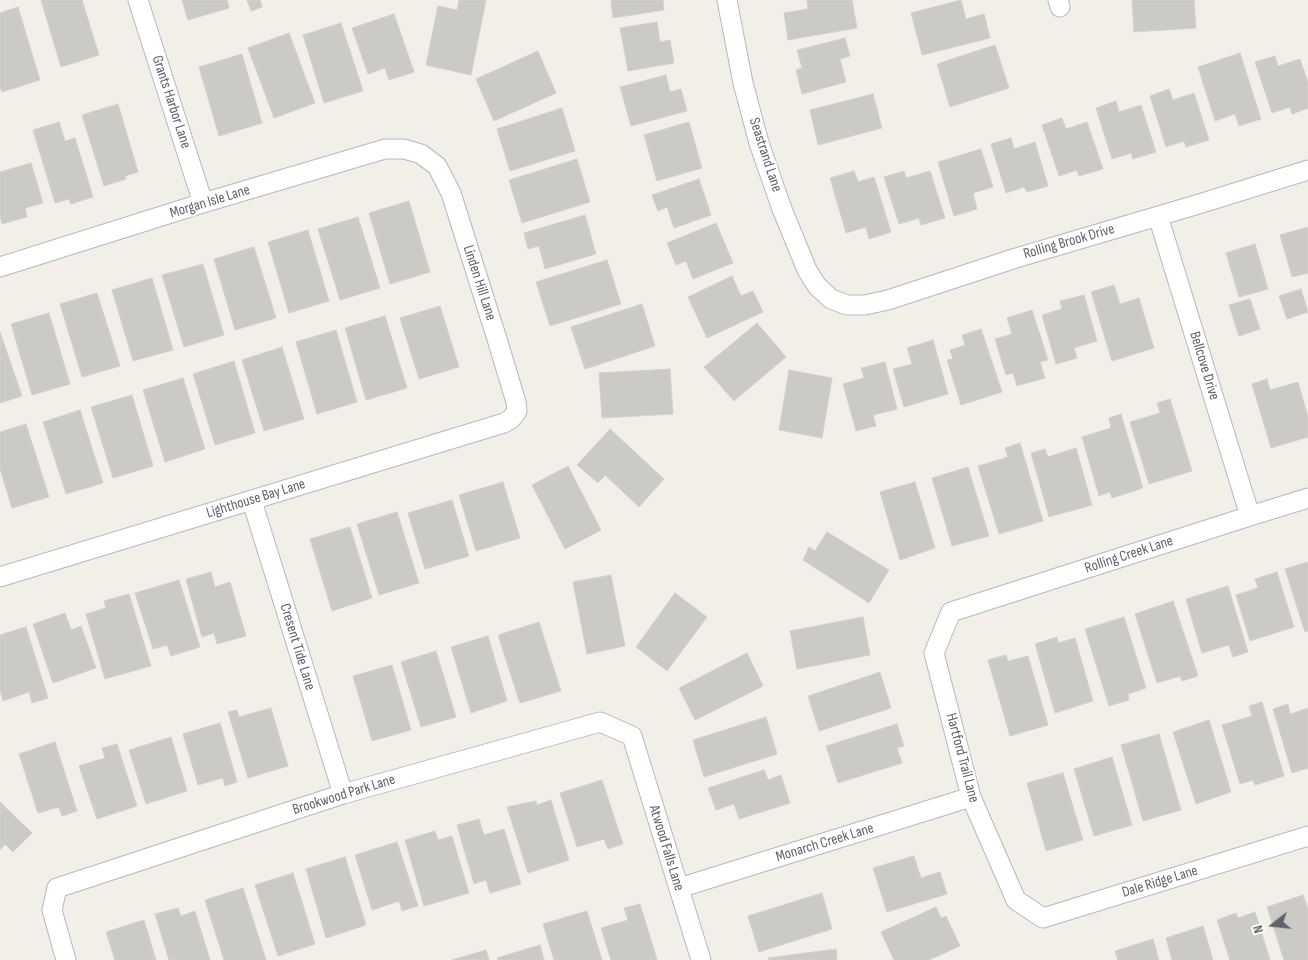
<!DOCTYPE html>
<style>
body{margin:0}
#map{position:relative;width:1308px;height:960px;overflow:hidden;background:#f1efe8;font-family:"Sofia Sans Condensed",sans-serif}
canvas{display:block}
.north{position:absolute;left:1248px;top:900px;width:50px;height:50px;-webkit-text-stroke:4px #fff;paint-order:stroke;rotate:254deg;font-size:14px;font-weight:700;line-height:20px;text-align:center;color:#5f6368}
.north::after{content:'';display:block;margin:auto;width:18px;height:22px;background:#5f6368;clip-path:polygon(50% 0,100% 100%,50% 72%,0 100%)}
</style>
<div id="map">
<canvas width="1308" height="960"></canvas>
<div class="north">N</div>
</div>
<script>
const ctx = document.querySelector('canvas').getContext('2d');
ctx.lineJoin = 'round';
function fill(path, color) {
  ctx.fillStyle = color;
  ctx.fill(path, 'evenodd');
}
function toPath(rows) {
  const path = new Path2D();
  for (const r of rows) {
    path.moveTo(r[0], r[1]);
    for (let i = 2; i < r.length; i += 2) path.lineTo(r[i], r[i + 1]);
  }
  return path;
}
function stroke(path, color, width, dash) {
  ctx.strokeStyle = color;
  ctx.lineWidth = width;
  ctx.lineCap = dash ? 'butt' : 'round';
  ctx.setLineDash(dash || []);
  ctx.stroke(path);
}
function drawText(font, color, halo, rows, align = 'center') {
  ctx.font = font + ' "Sofia Sans Condensed",sans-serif';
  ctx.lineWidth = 4.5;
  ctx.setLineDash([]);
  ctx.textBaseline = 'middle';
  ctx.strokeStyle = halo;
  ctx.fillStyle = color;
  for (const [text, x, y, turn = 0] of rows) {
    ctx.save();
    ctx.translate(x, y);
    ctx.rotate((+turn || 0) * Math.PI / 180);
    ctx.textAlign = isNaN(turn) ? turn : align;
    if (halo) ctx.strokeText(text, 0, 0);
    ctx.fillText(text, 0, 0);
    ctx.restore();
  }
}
const building = toPath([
 [41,0,82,0,99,55,61,67,41,0],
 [182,0,227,0,229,8,188,20,182,0],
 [247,0,260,0,262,7,251,11,247,0],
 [459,0,486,0,471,75,426,65,438,6,457,10,459,0],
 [611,0,663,0,664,10,613,18,611,0],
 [807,0,852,0,857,28,788,40,784,13,808,9,807,0],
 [961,0,966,19,984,14,990,38,922,55,911,13,961,0],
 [1132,0,1194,0,1196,28,1134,32,1132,0],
 [18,7,40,80,2,92,0,87,0,13,18,7],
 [394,14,414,72,389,80,385,68,368,74,352,28,394,14],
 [657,22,660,42,670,40,674,63,628,71,620,28,657,22],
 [341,23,363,91,324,103,303,35,341,23],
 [289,33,315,103,274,118,248,48,289,33],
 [845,38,850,56,840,59,846,82,802,94,796,70,802,68,797,50,845,38],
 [995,45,1009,88,950,107,937,64,995,45],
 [538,51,556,93,494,121,476,79,538,51],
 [1240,53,1261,119,1239,126,1235,114,1215,121,1198,67,1240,53],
 [242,54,262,123,219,136,199,67,242,54],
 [1275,56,1278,66,1300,59,1308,83,1308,108,1292,114,1290,107,1272,113,1255,62,1275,56],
 [666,75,670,92,681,89,687,111,631,126,620,87,666,75],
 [1169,89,1173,100,1194,93,1209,140,1186,147,1184,141,1166,147,1150,96,1169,89],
 [873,94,882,128,818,145,810,110,873,94],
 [1116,101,1119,112,1141,105,1156,152,1133,159,1131,153,1112,159,1096,108,1116,101],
 [118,104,138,172,125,176,126,179,104,186,82,115,118,104],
 [562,108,575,151,510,171,497,129,562,108],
 [1062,118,1066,129,1087,122,1103,169,1079,176,1077,170,1059,176,1042,125,1062,118],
 [59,122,65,141,75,138,93,197,71,204,69,199,55,203,33,130,59,122],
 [689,122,702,168,657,181,644,135,689,122],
 [1011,138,1014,149,1035,142,1048,186,1027,192,1024,187,1006,193,991,144,1011,138],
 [981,149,993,187,973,193,977,209,954,216,938,162,981,149],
 [577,159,590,202,522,223,509,180,577,159],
 [31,163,43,203,25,208,27,217,2,224,0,216,0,172,31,163],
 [854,171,858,182,874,177,891,232,869,239,866,227,846,233,830,178,854,171],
 [904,171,906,178,930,171,945,218,921,225,919,218,899,224,884,177,904,171],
 [699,179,711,215,674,228,667,207,658,211,652,195,699,179],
 [409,201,430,272,390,284,369,213,409,201],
 [585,215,596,254,545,269,539,246,528,249,524,233,585,215],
 [358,217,380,288,340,300,318,229,358,217],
 [716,223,733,263,693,279,686,261,676,265,667,243,716,223],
 [1308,227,1308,273,1292,277,1280,235,1308,227],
 [308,230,329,301,289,313,268,242,308,230],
 [1255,244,1268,289,1239,297,1226,253,1255,244],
 [254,247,276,318,235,330,214,259,254,247],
 [607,260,621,304,550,326,536,282,607,260],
 [203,264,224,335,184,347,162,275,203,264],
 [732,276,741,296,753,291,763,312,707,338,688,297,732,276],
 [152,278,173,350,133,361,112,290,152,278],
 [1114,285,1120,304,1139,298,1154,348,1112,361,1091,292,1114,285],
 [1301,289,1308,312,1287,319,1279,296,1301,289],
 [97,293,120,366,82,377,60,304,97,293],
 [1084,295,1097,341,1074,348,1077,358,1056,364,1042,315,1062,309,1060,301,1084,295],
 [1250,299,1260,329,1239,336,1229,305,1250,299],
 [642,304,655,346,585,369,571,327,642,304],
 [440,306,459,367,419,379,400,318,440,306],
 [1032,310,1048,360,1040,362,1045,378,1017,386,1013,373,1006,375,995,339,1012,334,1007,318,1032,310],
 [49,313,70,384,32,395,11,324,49,313],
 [385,316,407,388,366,400,345,328,385,316],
 [757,323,786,357,734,401,704,367,757,323],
 [981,329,1002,392,961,405,947,360,953,359,950,350,965,345,962,335,981,329],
 [336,330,357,402,317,414,296,342,336,330],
 [0,332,22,396,0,403,0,332],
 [933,340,948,394,904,407,893,369,912,364,907,348,933,340],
 [282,347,304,419,264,431,242,360,282,347],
 [234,361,255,433,215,445,193,374,234,361],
 [885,362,897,409,873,415,876,426,856,431,843,384,864,378,861,368,885,362],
 [670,369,673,414,602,418,599,373,670,369],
 [789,370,832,378,822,438,779,430,789,370],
 [183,378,205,449,165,462,143,390,183,378],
 [1267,379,1270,390,1298,382,1308,417,1308,437,1271,448,1252,384,1267,379],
 [132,395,153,466,113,478,91,407,132,395],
 [1170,399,1192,471,1149,484,1130,422,1160,413,1157,403,1170,399],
 [80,410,103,483,66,494,43,422,80,410],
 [1121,414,1143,488,1112,498,1110,492,1099,496,1082,437,1111,428,1109,418,1121,414],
 [26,424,49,497,12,508,0,469,0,432,26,424],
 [610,429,664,479,639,507,605,475,598,483,577,465,610,429],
 [1020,443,1043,521,999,534,978,466,1008,457,1005,448,1020,443],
 [1076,448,1092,505,1049,517,1031,453,1045,449,1048,457,1076,448],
 [568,466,601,530,565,549,532,485,568,466],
 [968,467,989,536,952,546,932,478,968,467],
 [503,482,520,538,476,551,459,495,503,482],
 [915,482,935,548,900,560,880,492,915,482],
 [452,500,469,556,425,569,408,513,452,500],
 [397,512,419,583,379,595,357,524,397,512],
 [350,527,372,598,332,611,310,539,350,527],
 [827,532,889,570,869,603,803,560,809,547,815,551,827,532],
 [1308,562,1308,631,1305,632,1285,569,1308,562],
 [211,572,215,587,230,582,246,636,217,644,214,633,202,637,186,579,211,572],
 [1277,572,1294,627,1250,641,1236,595,1258,588,1255,579,1277,572],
 [611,575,625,646,587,654,573,582,611,575],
 [179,580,200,647,171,656,167,645,153,649,135,593,179,580],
 [1228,586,1248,652,1233,657,1229,645,1202,653,1186,599,1228,586],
 [675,593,707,617,667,671,636,647,675,593],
 [129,594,151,666,105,679,86,614,106,608,104,601,129,594],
 [1173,601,1198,676,1182,681,1180,676,1157,683,1135,614,1173,601],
 [65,613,71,630,81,626,96,668,53,683,33,624,65,613],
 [863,617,870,655,797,669,790,631,863,617],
 [1124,617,1146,688,1128,694,1129,700,1109,706,1085,629,1124,617],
 [539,622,561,691,520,703,498,635,539,622],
 [26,627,48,698,32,703,29,692,3,701,0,690,0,635,26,627],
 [488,636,507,701,471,713,451,647,488,636],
 [1057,637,1058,643,1075,638,1093,701,1055,713,1035,644,1057,637],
 [436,651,456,717,421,727,401,662,436,651],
 [747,653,763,686,695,720,679,688,747,653],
 [1006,655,1008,661,1028,656,1048,725,1010,736,988,660,1006,655],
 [392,665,411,730,372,741,353,676,392,665],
 [880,672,891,708,819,731,808,696,880,672],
 [1262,702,1284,776,1255,785,1253,780,1240,784,1222,725,1252,716,1249,706,1262,702],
 [1288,704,1290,714,1308,708,1308,768,1292,773,1273,709,1288,704],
 [271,708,288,766,248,778,228,712,237,710,239,717,271,708],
 [766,717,777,754,704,777,693,740,766,717],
 [1209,720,1231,792,1196,804,1173,732,1209,720],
 [220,723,237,782,225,786,223,778,198,785,183,734,220,723],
 [897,724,904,746,897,748,902,763,838,783,826,746,897,724],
 [1159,734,1181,810,1143,821,1121,745,1159,734],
 [171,737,187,791,146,804,129,750,171,737],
 [55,742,77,811,62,816,59,807,38,813,19,754,55,742],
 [117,744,137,806,97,819,79,766,105,758,102,748,117,744],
 [1112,757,1132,825,1094,836,1074,769,1112,757],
 [764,770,768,780,781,775,790,803,739,819,734,804,716,810,708,788,764,770],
 [1063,773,1083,840,1046,851,1027,783,1063,773],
 [602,780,623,844,608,849,604,839,577,847,560,793,602,780],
 [551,800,569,860,528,873,507,807,536,801,537,805,551,800],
 [0,802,32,833,13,852,5,844,0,850,0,802],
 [479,819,484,835,504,829,521,884,490,893,486,880,474,884,457,825,479,819],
 [435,831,438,840,452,836,469,893,424,906,405,840,435,831],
 [397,842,418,906,402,911,399,901,372,910,355,855,397,842],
 [914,856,921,878,940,872,947,894,887,912,873,868,914,856],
 [345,857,366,925,326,938,306,869,345,857],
 [293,873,315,944,278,956,255,885,293,873],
 [243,888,266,960,224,960,205,900,243,888],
 [822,893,832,929,759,952,748,916,822,893],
 [1303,895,1308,909,1308,960,1284,960,1267,907,1303,895],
 [640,904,657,960,611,960,601,928,628,920,624,908,640,904],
 [936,907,941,918,946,916,960,946,929,960,894,960,881,932,936,907],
 [178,908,181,916,195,911,210,960,169,960,155,914,178,908],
 [587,911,602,960,554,960,543,924,587,911],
 [1255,912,1270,960,1230,960,1217,920,1236,913,1238,918,1255,912],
 [144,920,156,960,115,960,106,932,144,920],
 [1203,926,1213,960,1172,960,1166,938,1203,926],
 [1153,939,1159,960,1118,960,1115,951,1153,939],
 [540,945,544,960,498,960,497,958,540,945],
 [836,949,837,960,769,960,768,958,836,949],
 [486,950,489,960,452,960,486,950]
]);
const minor = toPath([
 [138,0,203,203],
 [727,0,743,83,759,143,782,209,807,270,817,286,831,299,847,305,865,305,888,300,1016,258,1199,204,1308,170],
 [1058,0,1060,7],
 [1158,216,1250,516],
 [0,267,203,203,385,149,404,149,421,154,437,166,451,193,497,339,516,402,517,411,511,419,504,423,0,577],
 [1308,498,1250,516,951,612,934,653,971,797,1016,900,1043,918,1308,836],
 [252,501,343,794],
 [679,888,971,797],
 [66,960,52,910,57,888,343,794,600,722,632,736,701,960]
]);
const streetNames = [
 ["Grants Harbor Lane",171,102,72],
 ["Seastrand Lane",765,155,72],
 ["Morgan Isle Lane",210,202,-17],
 ["Rolling Brook Drive",1069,242,-16],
 ["Linden Hill Lane",479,283,72],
 ["Bellcove Drive",1204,366,73],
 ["Lighthouse Bay Lane",256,499,-17],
 ["Rolling Creek Lane",1129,555,-18],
 ["Cresent Tide Lane",297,647,73],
 ["Hartford Trail Lane",962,758,75],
 ["Brookwood Park Lane",344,795,-17],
 ["Monarch Creek Lane",825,843,-17],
 ["Atwood Falls Lane",666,848,73],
 ["Dale Ridge Lane",1160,882,-17]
];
fill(building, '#cccac5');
stroke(building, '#d6d1c6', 1);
stroke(minor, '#b5b8bc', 21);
stroke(minor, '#fff', 19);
drawText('15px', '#5f6368', '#fff', streetNames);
</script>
